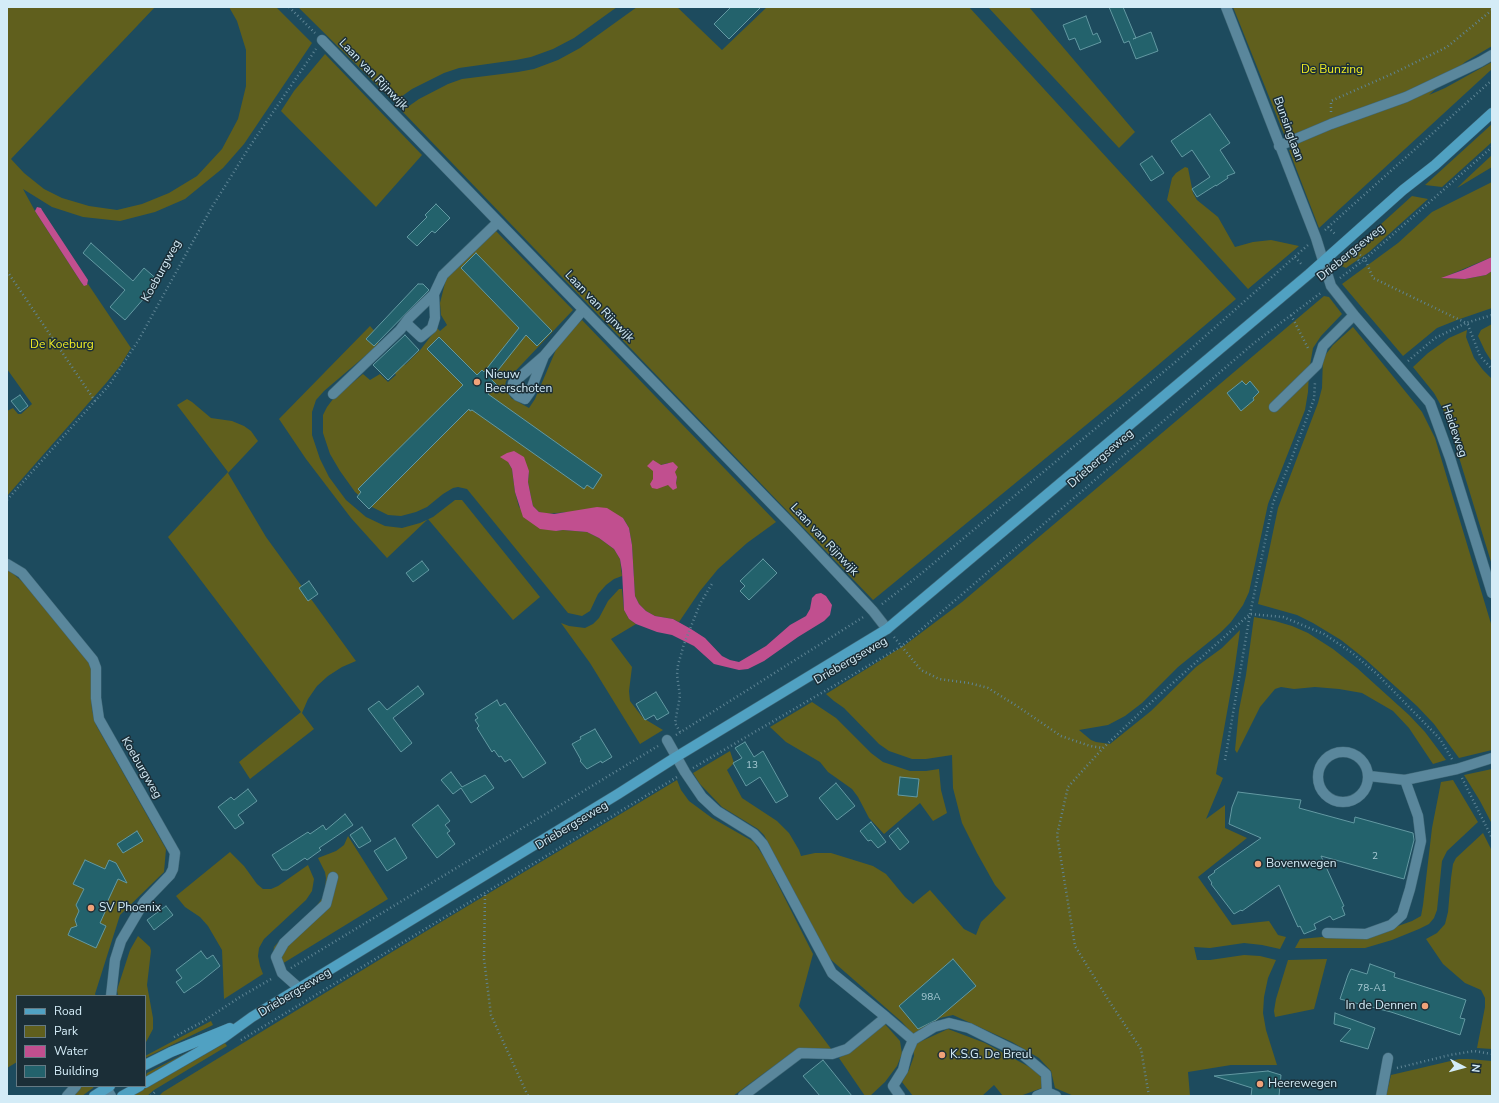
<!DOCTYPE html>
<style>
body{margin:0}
#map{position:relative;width:1499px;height:1103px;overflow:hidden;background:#1d4b5e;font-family:"Nunito Sans",sans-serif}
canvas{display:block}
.frame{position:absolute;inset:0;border:8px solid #d4ecf7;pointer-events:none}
.legend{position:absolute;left:16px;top:995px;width:130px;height:92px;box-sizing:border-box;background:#1b2e37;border:1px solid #657a84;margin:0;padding:5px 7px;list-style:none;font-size:12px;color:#d4ecf7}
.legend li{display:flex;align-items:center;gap:8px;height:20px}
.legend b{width:20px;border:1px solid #657a84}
.north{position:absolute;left:1443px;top:1047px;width:40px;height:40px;-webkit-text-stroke:3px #1b2e37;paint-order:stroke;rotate:96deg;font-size:11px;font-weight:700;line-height:16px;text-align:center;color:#d4ecf7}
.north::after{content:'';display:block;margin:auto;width:14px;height:18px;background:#d4ecf7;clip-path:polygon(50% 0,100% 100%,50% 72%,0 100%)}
</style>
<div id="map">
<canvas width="1499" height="1103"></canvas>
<div class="frame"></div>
<ul class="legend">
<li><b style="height:5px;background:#50a1c2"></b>Road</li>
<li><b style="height:11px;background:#605f1d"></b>Park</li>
<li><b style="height:11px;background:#c14f8f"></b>Water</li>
<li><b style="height:11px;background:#23626c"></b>Building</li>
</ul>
<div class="north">N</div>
</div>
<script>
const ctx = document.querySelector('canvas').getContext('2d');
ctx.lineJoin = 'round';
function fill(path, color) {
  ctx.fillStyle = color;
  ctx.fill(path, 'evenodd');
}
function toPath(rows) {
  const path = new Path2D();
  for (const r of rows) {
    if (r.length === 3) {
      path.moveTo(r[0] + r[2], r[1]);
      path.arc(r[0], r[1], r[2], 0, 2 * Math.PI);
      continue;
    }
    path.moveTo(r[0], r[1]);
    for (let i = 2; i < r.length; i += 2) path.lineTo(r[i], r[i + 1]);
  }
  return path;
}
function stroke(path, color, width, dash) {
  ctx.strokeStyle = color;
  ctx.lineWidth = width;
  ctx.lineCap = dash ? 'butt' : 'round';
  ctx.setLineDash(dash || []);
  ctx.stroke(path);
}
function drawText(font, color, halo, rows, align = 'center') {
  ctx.font = font + ' "Nunito Sans",sans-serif';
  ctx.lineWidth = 3;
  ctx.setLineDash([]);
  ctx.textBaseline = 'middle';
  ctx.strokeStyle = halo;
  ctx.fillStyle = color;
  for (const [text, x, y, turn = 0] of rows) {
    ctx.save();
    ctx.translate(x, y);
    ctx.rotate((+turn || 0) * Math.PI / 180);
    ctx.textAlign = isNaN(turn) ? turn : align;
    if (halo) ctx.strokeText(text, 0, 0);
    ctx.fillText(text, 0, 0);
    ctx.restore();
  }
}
const green = toPath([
 [7,7,155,7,11,159,24,173,44,189,62,198,89,206,117,210,142,204,169,193,197,176,222,149,238,119,246,86,246,50,237,21,229,7,276,7,312,43,244,144,223,168,185,199,155,212,120,221,83,217,52,207,23,189,35,211,81,282,83,285,88,284,131,348,120,366,107,382,7,496,7,411,13,408,18,414,21,414,32,404,7,369],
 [298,7,617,7,574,38,553,49,531,57,516,60,459,68,444,73,412,89,394,102],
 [637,7,677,7,722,50,767,7,969,7,1236,299,1125,393,873,600,402,111,419,99,448,84,462,79,518,72,534,69,558,60,580,48],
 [988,7,1029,7,1135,132,1119,148],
 [1233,7,1492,7,1492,46,1465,62,1429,95,1445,88,1492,62,1492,69,1319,228,1289,150,1293,149,1288,134,1284,134],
 [325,54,422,155,376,207,281,111,294,91],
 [1492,124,1492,142,1442,187,1425,185],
 [1492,155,1492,167,1457,188,1463,182],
 [1185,167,1188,168,1193,193,1197,200,1218,217,1235,247,1253,242,1271,240,1299,246,1248,289,1167,200,1172,178,1176,173],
 [1492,182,1492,257,1442,278,1465,279,1486,275,1492,271,1492,308,1457,320,1437,328,1403,356,1342,284,1398,243,1432,212],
 [1412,196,1428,199,1369,252,1346,268,1337,264],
 [495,230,573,310,506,381,505,386,511,398,529,408,535,399,558,345,568,332,582,320,776,522,747,543,718,569,700,591,679,622,673,619,655,616,646,611,639,604,635,596,632,545,629,528,623,518,567,512,546,514,539,512,533,506,531,497,528,482,529,471,508,462,512,469,515,492,519,507,556,531,563,530,587,532,599,538,614,549,620,559,622,576,614,579,606,585,598,594,590,611,582,616,568,613,467,489,458,487,453,488,443,494,427,507,416,512,401,516,388,515,372,507,355,492,340,471,330,454,323,433,323,415,327,407,333,399,363,374,370,380,380,374,388,382,396,375,389,365,396,357,405,365,421,349,437,328,440,331,447,325,441,315,440,303,446,279,451,272],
 [668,463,677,477,676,483,668,485,653,479,653,471,661,465],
 [1324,296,1329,297,1342,314,1321,336,1313,348,1309,371,1308,392,1305,410,1268,504,1249,592,1243,605,1231,622,1220,633,1178,667,1142,703,1125,716,1108,725,1079,730,1091,740,1096,742,1110,744,1151,711,1196,667,1222,648,1240,630,1234,673,1216,774,1223,778,1206,819,1225,805,1225,828,1247,838,1198,877,1232,925,1269,921,1278,935,1286,937,1280,949,1262,945,1244,943,1210,948,1194,947,1197,960,1210,960,1244,955,1260,956,1276,960,1268,978,1264,997,1263,1013,1266,1030,1277,1065,1231,1065,1188,1072,1190,1096,1074,1096,1055,1088,1051,1071,1039,1058,1012,1042,953,1015,940,1018,911,1036,911,1032,902,1022,829,958,764,835,758,829,722,807,700,784,693,773,730,751,734,763,727,770,742,798,777,821,789,833,799,850,801,856,815,853,831,853,873,866,886,874,905,897,913,904,930,890,964,929,976,935,981,922,1006,898,995,885,977,853,962,823,953,788,952,755,926,759,912,759,889,751,879,744,844,708,834,701,826,694,905,645,962,602],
 [1492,324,1492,362,1485,351,1478,336,1481,330],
 [370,326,379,336,378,345,324,391,316,400,312,412,312,435,320,459,329,477,346,500,366,517,385,526,402,528,420,523,433,517,455,500,462,500,540,597,513,620,428,519,387,558,351,518,306,459,279,419],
 [1353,327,1422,412,1435,438,1492,627,1492,750,1459,758,1434,724,1417,706,1365,659,1341,640,1313,623,1297,615,1258,604,1278,508,1318,403,1322,388,1323,358,1333,345],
 [1467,330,1466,337,1474,358,1483,370,1492,379,1492,565,1454,441,1443,409,1434,393,1413,367,1428,353,1449,338],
 [187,399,192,402,211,418,232,421,244,426,251,431,258,441,228,473,266,537,356,661,342,667,328,676,317,686,308,699,302,713,314,729,250,779,239,762,301,712,168,537,228,472,177,405],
 [7,570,11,572,25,584,91,664,93,678,91,695,92,710,96,725,166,849,164,872,120,915,95,994,96,996,17,996,17,1062,7,1068],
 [619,589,622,589,624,610,629,619,636,624,611,639,632,667,629,691,630,701,643,718,663,730,640,744,590,663,561,623,569,626,585,628,593,624,599,618,608,601],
 [1254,617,1275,621,1292,626,1308,633,1333,649,1357,668,1409,715,1425,732,1446,760,1433,764,1409,728,1393,711,1362,693,1339,689,1315,687,1294,689,1281,687,1275,689,1260,707,1237,753,1235,750,1239,710,1246,675],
 [812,702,836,718,871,753,883,762,910,771,926,771,939,769,941,790,947,813,933,821,920,803,884,834,869,818,858,797,852,789,828,772,820,762,786,742,770,727],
 [1492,769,1492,824,1480,801,1464,775],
 [677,780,681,790,689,801,712,818,754,842,764,857,813,954,799,1006,832,1050,793,1052,733,1096,159,1096,163,1092,446,919],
 [1453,780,1478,822,1447,851,1442,861,1437,910,1434,918,1429,924,1419,929,1392,940,1365,948,1295,948,1300,939,1322,937,1338,938,1387,930,1412,921,1421,916,1423,905,1432,828,1441,782],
 [1483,833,1492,851,1492,1049,1477,1048,1485,1007,1485,998,1481,990,1465,983,1443,964,1426,939,1437,933,1445,924,1448,912,1451,878,1453,864,1456,858],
 [348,836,388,899,277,967,273,953,274,947,280,940,315,908,323,897,325,889,326,878,325,872,318,858,336,851,344,845],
 [230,852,244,866,257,884,263,889,271,889,278,886,308,865,314,879,312,891,306,900,264,939,259,948,258,956,260,966,263,974,224,999,222,950,208,926,200,917,185,907,176,896],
 [138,936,150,947,151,951,147,985,153,1018,153,1029,145,1044,145,996,118,996,117,990,130,950],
 [1327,959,1314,1009,1275,1017,1274,1011,1276,999,1288,960],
 [211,1021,213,1025,145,1058,145,1056],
 [884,1023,900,1041,902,1054,897,1066,885,1082,870,1096,865,1096,839,1058,855,1047],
 [948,1029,985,1043,1035,1070,1041,1077,1042,1088,1020,1096,1003,1096,994,1085,982,1096,913,1096,902,1082,909,1070,914,1056,913,1045],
 [225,1043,227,1046,154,1090,147,1096,132,1096],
 [190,1051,145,1078,147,1073],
 [1459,1059,1468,1059,1492,1061,1492,1096,1386,1096,1391,1075],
 [80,1086,94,1086,93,1088,82,1096,72,1096]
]);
const water = toPath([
 [37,207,41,208,42,210,88,280,87,285,84,286,81,282,35,211],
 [1492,257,1492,271,1486,275,1465,279,1441,278,1463,270],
 [514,451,524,457,529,471,528,482,531,497,533,506,539,512,554,514,597,507,607,508,623,518,629,528,632,545,635,596,639,604,646,611,655,616,673,619,691,629,705,638,722,656,730,660,739,662,766,646,790,625,806,616,810,609,812,598,816,594,821,593,826,596,832,605,830,615,824,621,798,637,764,661,748,669,739,670,714,664,694,646,672,635,657,632,636,624,629,619,624,610,622,571,620,559,614,549,599,538,587,532,563,530,556,531,540,529,523,517,515,492,512,469,508,462,500,457,507,453],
 [653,460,661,465,673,462,678,467,675,472,677,477,676,483,677,488,673,490,668,485,657,489,652,488,650,484,653,479,653,471,647,466]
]);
const building = toPath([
 [731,7,761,7,729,39,714,24,731,7],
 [1109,7,1123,7,1136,38,1133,39,1151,32,1158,51,1136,59,1129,41,1124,43,1109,7],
 [1086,16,1093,35,1097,33,1101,42,1080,50,1075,38,1069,40,1063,25,1086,16],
 [1210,114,1230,143,1220,150,1235,173,1227,176,1228,178,1216,186,1216,185,1197,197,1192,189,1210,177,1192,150,1182,157,1171,141,1210,114],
 [1152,156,1164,173,1151,181,1140,164,1152,156],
 [436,204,450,218,435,233,432,231,417,246,407,237,427,217,425,215,436,204],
 [91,243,133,281,144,268,159,281,125,320,110,307,125,290,83,253,91,243],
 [476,253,552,331,537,346,526,335,491,379,497,385,488,394,602,475,593,489,587,485,584,489,472,410,470,411,469,409,369,509,357,497,361,492,358,489,463,385,427,349,439,337,477,375,482,370,484,372,519,328,461,268,476,253],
 [418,284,423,284,429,290,374,346,366,339,418,284],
 [405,335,419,350,388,380,373,365,405,335],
 [1242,381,1246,385,1250,381,1259,392,1253,398,1254,400,1241,411,1227,393,1242,381],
 [20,395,28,406,20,412,11,401,20,395],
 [763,559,777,573,749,600,740,591,745,586,740,581,763,559],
 [422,561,429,570,413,582,406,573,422,561],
 [309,581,318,594,308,601,299,588,309,581],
 [418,686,424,694,393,718,412,743,401,752,368,709,379,701,387,710,418,686],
 [656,692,669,713,657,720,654,715,645,720,636,704,656,692],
 [497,700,500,706,505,703,546,763,523,778,510,759,505,762,501,756,499,757,494,750,492,752,477,728,479,726,475,720,478,718,475,714,497,700],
 [595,729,612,757,602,763,601,761,587,769,580,761,581,760,572,744,581,739,580,737,595,729],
 [745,742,754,757,763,751,788,796,776,803,760,777,746,786,733,763,742,758,735,748,745,742],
 [451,772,462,787,485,775,494,788,471,803,461,788,453,794,441,780,451,772],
 [900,777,919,779,917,797,898,795,900,777],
 [836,783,855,806,837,820,819,798,836,783],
 [248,789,257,801,238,815,244,823,235,829,218,807,231,797,234,800,248,789],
 [1238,792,1301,800,1299,808,1354,823,1355,817,1413,833,1414,840,1404,879,1321,856,1344,906,1342,907,1345,915,1333,920,1330,916,1314,924,1316,929,1304,934,1300,926,1298,927,1279,885,1242,911,1241,910,1234,914,1211,884,1212,883,1208,877,1215,872,1214,871,1261,838,1229,824,1232,807,1238,792],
 [438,805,450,821,445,825,450,831,447,833,455,844,437,858,412,825,438,805],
 [345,814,353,825,319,848,321,850,307,860,305,858,287,870,282,870,272,855,308,832,310,834,323,825,326,830,345,814],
 [871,822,886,842,878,848,871,840,868,841,860,831,871,822],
 [362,827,371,841,359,848,350,835,362,827],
 [898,828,909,842,900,850,889,836,898,828],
 [137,831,143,841,123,853,117,844,137,831],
 [395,838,407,858,387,871,374,851,395,838],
 [85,860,105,869,109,860,116,863,127,883,118,879,104,909,105,912,100,923,106,926,96,948,68,935,71,928,77,926,75,920,79,911,76,905,84,889,73,884,85,860],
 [166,906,173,915,154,930,147,920,166,906],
 [201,951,207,959,213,955,220,966,200,982,184,993,176,982,182,978,176,970,201,951],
 [953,959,976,986,936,1020,918,1029,899,1006,953,959],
 [1370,964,1395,973,1394,977,1466,1000,1460,1018,1465,1019,1460,1035,1391,1012,1340,999,1348,975,1351,969,1367,974,1370,964],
 [1335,1013,1375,1028,1368,1049,1340,1041,1351,1029,1334,1024,1335,1013],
 [823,1060,852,1096,820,1096,803,1076,823,1060],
 [1268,1071,1281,1075,1279,1096,1251,1096,1252,1088,1214,1076,1268,1071]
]);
const path = toPath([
 [289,7,315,33],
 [1331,112,1331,101,1394,73,1447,47,1492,10],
 [1328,227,1336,235],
 [1325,230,1492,80],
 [1350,251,1361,263],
 [1360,255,1365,259,1373,278,1466,323,1492,315],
 [1295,257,1303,266],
 [7,271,95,401],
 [1340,278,1365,259,1492,147],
 [1291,315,1309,350],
 [1408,361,1435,338,1466,323,1468,325,1480,356,1492,369],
 [7,500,110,384,138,341,212,207,250,146,316,49],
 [882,604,917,577,1185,354,1308,245],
 [894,637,921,670,939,679,969,683,988,688,1017,706,1061,736,1090,746,1103,748],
 [680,732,675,723,680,696,677,675,678,665,684,644,700,604,713,582],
 [676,735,865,616],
 [1225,760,1250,614,1273,503,1291,460,1314,399,1315,382],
 [693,768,902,646,1254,343,1322,292],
 [1462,778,1492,838],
 [485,895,484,959,491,1015,528,1096],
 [291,968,658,746],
 [174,1037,202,1022,240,997,273,978],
 [241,1040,677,777],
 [1397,1068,1450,1055,1474,1051,1492,1054],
 [151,1096,156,1091],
 [1149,1096,1141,1049,1109,1001,1075,946,1057,835,1068,787,1103,748,1146,707,1250,614,1283,617,1324,634,1351,652,1377,674,1440,739,1452,759]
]);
const minor = toPath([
 [1226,7,1316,238,1331,286,1354,315,1430,403,1450,458,1492,593],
 [322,40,796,529,873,611,887,629],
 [1279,146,1331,124,1406,97,1480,62,1492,55],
 [406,323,421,337,432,328,435,318,434,294,443,275,498,222],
 [544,356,530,392,525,399,518,396,512,390,513,383,544,356,583,310],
 [333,394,400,330,409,318,434,294],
 [1274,407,1317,365,1323,346,1354,315],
 [7,564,22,573,93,660,96,668,96,698,99,719,175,853,173,869,170,875,144,902,121,941,115,960,111,996],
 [667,740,685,772,702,797,717,811,754,834,763,844,832,973,886,1017],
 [1343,777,25],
 [1369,776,1405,780,1457,769,1492,758],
 [1327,933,1366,934,1391,925,1402,915,1410,889,1421,841,1418,816,1405,780],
 [300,989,282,973,276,957,284,943,326,904,333,877],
 [105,1086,111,1096],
 [67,1096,76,1086],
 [743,1096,800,1053,832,1054,847,1049,886,1017,913,1040,934,1027,949,1023,969,1028,993,1040,1022,1054,1046,1074,1047,1092,1056,1096],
 [900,1096,893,1086,903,1070,907,1054,913,1040],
 [1037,1096,1047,1092],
 [1381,1096,1388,1058]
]);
const major = toPath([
 [145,1065,171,1052,230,1028],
 [145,1083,223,1038,252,1017,618,794,676,757,887,629,1309,274,1403,190,1435,165,1492,113],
 [94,1096,110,1086],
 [122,1096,140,1086]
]);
const markers = [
 [477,382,4,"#f0a279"],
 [1258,864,4,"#f0a279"],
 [91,908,4,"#f0a279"],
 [1425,1006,4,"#f0a279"],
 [942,1055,4,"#f0a279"],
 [1260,1084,4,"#f0a279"]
];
const numberNames = [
 ["13",752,766],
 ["2",1375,857],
 ["78-A1",1372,989],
 ["98A",931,998]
];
const parkNames = [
 ["De Bunzing",1332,70],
 ["De Koeburg",62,345]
];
const streetNames = [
 ["Laan van Rijnwijk",373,75,46],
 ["Bunsinglaan",1288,129,70],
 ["Driebergseweg",1351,253,-39],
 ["Koeburgweg",162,271,-61],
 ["Laan van Rijnwijk",599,307,46],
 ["Heideweg",1454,431,71],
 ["Driebergseweg",1101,459,-41],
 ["Laan van Rijnwijk",824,540,47],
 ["Driebergseweg",851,661,-30],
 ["Koeburgweg",141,768,60],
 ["Driebergseweg",572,826,-31],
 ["Driebergseweg",295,993,-31]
];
const poiNames = [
 ["Nieuw",485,375],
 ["Beerschoten",485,389],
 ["Bovenwegen",1266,864],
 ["SV Phoenix",99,908],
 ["In de Dennen",1417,1006,"right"],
 ["K.S.G. De Breul",950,1055],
 ["Heerewegen",1268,1084]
];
fill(green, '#605f1d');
fill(water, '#c14f8f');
fill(building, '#23626c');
stroke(building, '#6399a2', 1);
stroke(minor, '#406878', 11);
stroke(major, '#406878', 11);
stroke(path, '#5f8595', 2.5, [1, 3]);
stroke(minor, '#5a879c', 10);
stroke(major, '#50a1c2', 10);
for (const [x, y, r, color] of markers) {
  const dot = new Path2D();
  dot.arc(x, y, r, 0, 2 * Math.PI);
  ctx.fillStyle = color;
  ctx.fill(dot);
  stroke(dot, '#1b2e37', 1.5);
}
drawText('10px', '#a8cad4', null, numberNames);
drawText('12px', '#f0ec22', '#1b2e37', parkNames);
drawText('12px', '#d4ecf7', '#1b2e37', streetNames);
drawText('12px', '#d4ecf7', '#1b2e37', poiNames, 'left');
</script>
